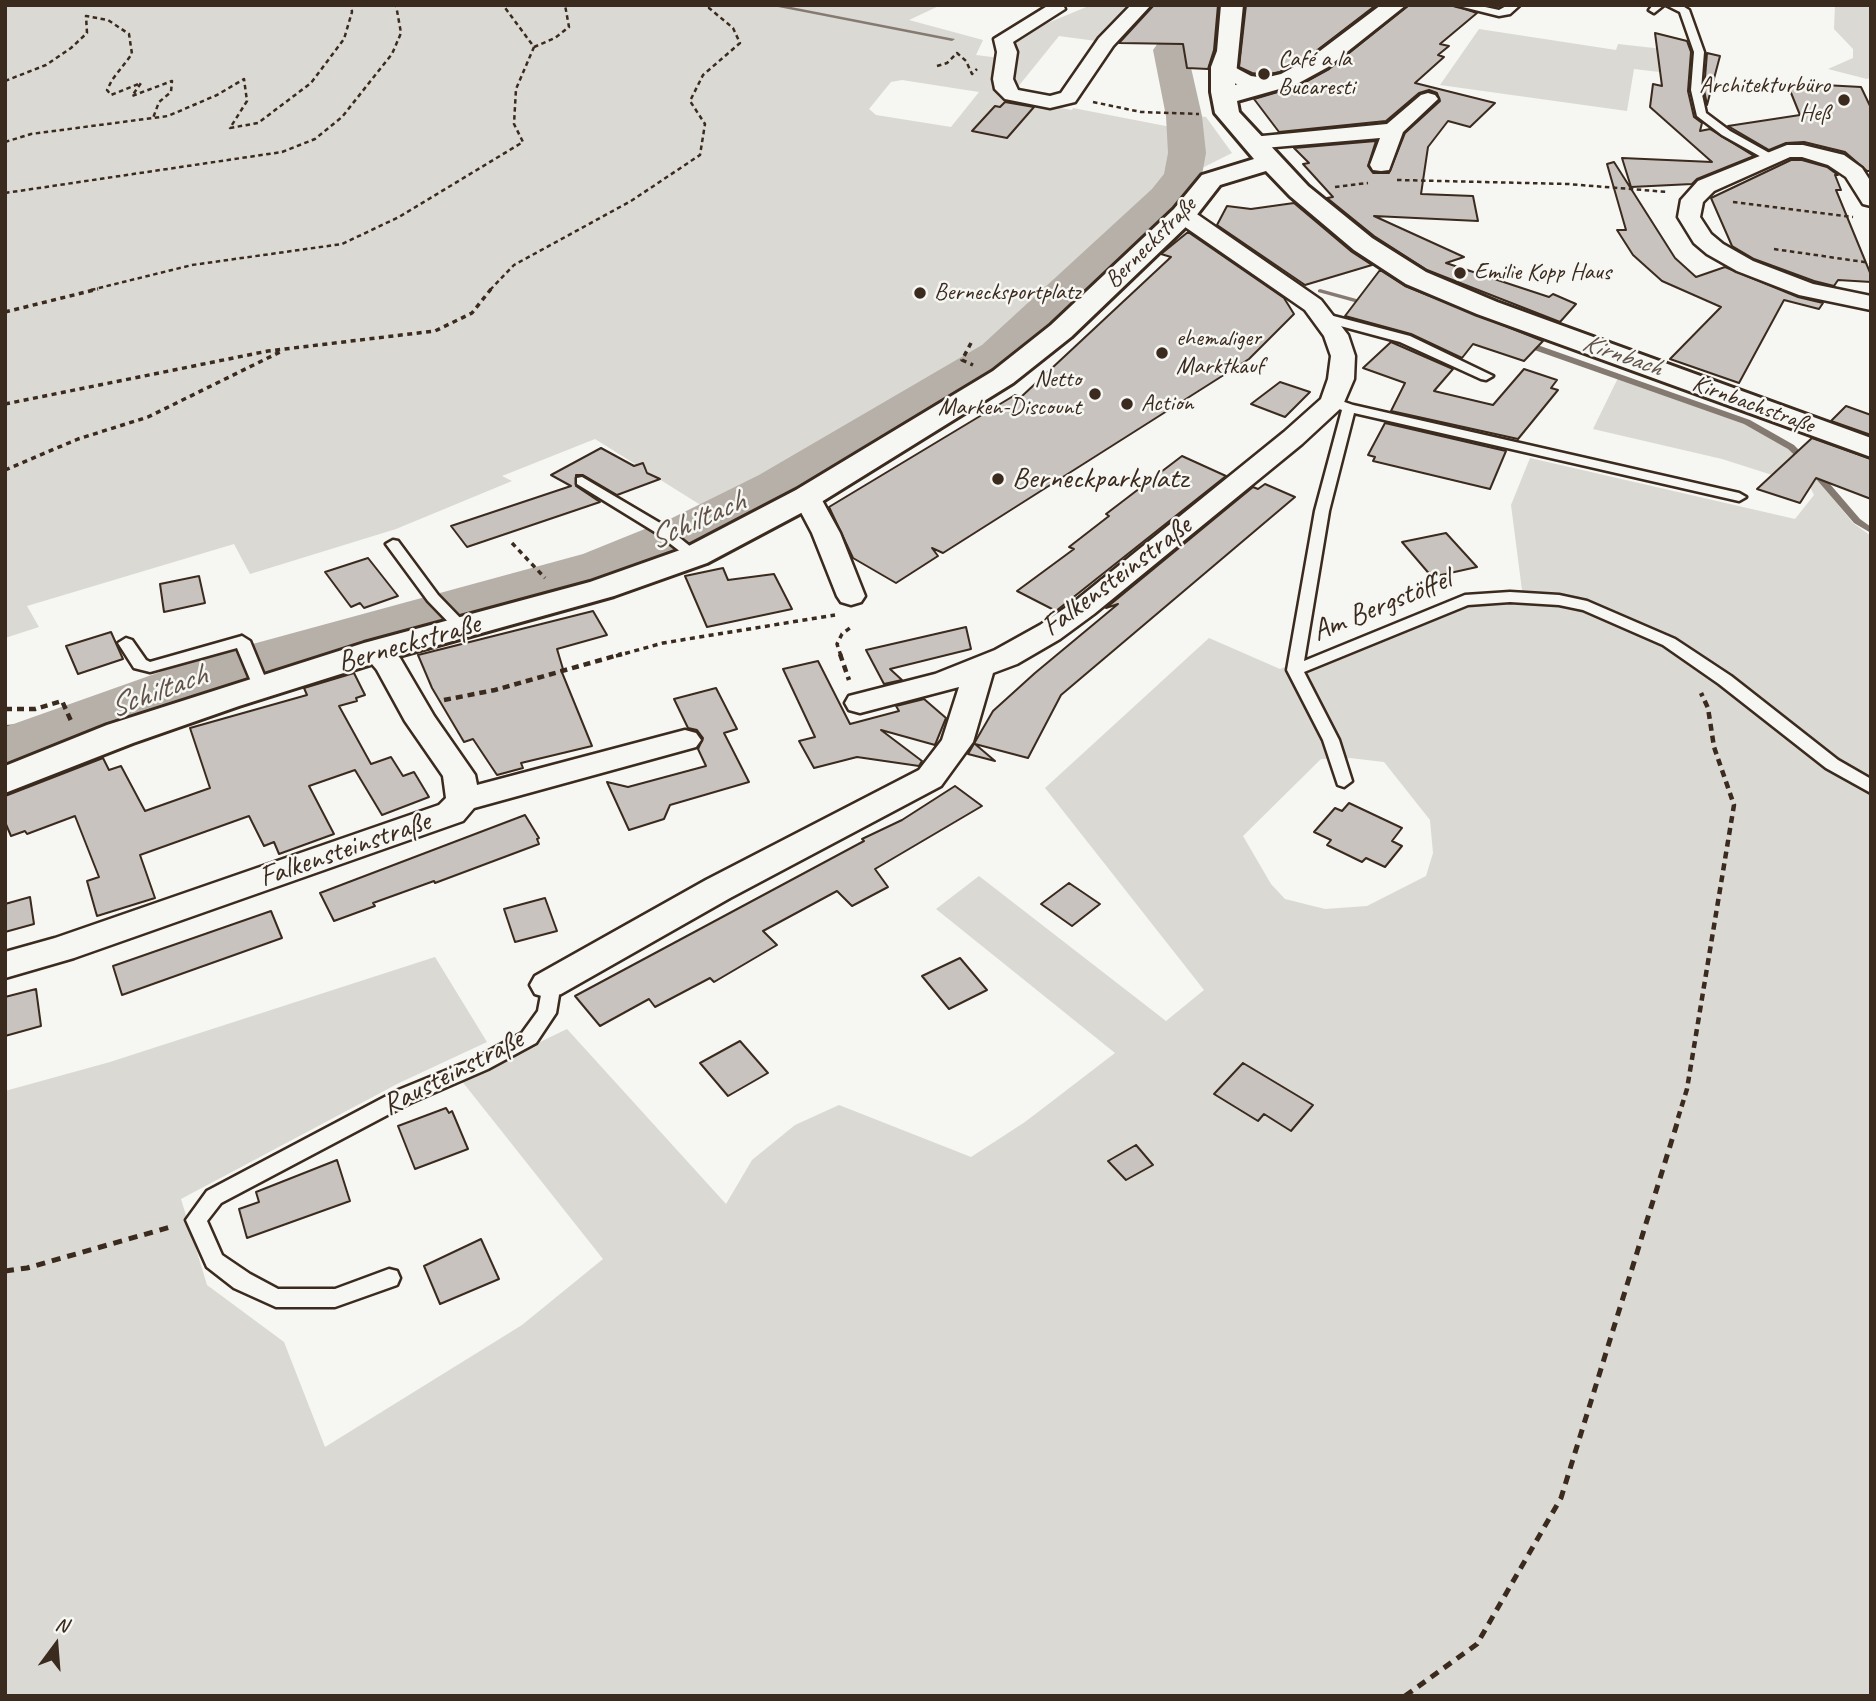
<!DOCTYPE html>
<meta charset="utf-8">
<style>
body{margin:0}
#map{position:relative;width:1876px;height:1701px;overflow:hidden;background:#f6f6f2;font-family:Caveat,sans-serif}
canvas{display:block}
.frame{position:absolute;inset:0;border:7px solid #3b2a1e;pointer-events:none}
.north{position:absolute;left:21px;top:1610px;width:70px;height:70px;-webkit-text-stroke:5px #f6f6f2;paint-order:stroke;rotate:16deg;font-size:19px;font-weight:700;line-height:28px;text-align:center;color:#3b2a1e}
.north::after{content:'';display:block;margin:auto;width:24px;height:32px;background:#3b2a1e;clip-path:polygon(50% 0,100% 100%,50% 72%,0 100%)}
</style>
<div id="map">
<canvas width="1876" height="1701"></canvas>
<div class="frame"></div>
<div class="north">N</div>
</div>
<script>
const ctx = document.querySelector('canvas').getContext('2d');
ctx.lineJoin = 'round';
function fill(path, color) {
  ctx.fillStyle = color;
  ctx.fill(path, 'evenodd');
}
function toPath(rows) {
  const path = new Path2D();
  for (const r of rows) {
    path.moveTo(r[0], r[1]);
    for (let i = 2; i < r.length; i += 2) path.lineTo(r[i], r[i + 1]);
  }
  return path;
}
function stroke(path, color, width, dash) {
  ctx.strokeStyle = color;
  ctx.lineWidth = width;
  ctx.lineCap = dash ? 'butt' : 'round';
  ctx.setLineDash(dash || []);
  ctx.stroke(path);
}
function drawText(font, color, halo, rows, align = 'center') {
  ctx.font = font + ' Caveat,sans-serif';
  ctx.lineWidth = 5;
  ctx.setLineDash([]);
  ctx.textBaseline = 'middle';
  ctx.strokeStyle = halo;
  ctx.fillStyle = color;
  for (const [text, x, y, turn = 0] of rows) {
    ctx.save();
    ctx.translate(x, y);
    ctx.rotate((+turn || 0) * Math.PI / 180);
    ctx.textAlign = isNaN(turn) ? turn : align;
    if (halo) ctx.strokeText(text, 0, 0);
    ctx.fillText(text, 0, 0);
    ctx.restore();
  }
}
const green = toPath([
 [5,5,941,5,909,20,983,40,976,55,1000,58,992,81,998,94,1038,104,1072,110,1073,108,1176,128,1178,146,1174,167,1162,187,995,344,707,509,595,439,502,476,512,481,396,529,250,574,234,544,27,606,39,627,5,638],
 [902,80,979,92,951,127,876,115,869,109,891,82],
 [1091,5,1134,5,1096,41,1059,36,1017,88,1012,85,1012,42,1019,35],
 [1835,5,1871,5,1871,77,1867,79,1828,69,1853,58,1853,49,1834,29],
 [1479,29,1616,50,1618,44,1690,52,1685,75,1634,69,1627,111,1440,85],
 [1196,116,1206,117,1232,153,1200,169,1203,146],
 [1618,378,1746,423,1771,436,1801,459,1853,523,1871,536,1871,1696,5,1696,5,1091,110,1062,435,957,487,1042,399,1083,181,1199,207,1285,284,1342,325,1447,522,1325,603,1259,461,1080,567,1029,726,1204,752,1160,795,1125,839,1105,971,1157,1025,1122,1115,1053,936,909,979,876,1166,1021,1204,990,1045,788,1209,638,1280,669,1461,597,1522,590,1511,505,1530,458,1795,519,1814,495,1810,487,1722,459,1593,429],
 [1350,758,1384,762,1430,820,1433,853,1426,876,1367,906,1325,909,1285,899,1271,884,1243,836,1321,759]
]);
const water = toPath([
 [1159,50,1180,50,1194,111,1171,111,1159,50],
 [1173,116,1196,116,1203,146,1200,169,1186,190,1143,233,1122,227,1162,187,1174,167,1178,146,1173,116],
 [33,724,43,742,5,755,5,726,33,724]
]);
const stream = toPath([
 [768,5,781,5,955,39,952,41,768,5],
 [1320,289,1371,303,1372,304,1369,306,1318,292,1318,290,1320,289],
 [1523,342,1529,342,1750,420,1794,445,1808,459,1804,461,1801,461,1788,449,1744,424,1523,346,1523,342],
 [1811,469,1817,469,1860,519,1871,527,1871,533,1854,523,1811,473,1811,469]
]);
const river = toPath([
 [1170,40,1182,43,1187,50,1202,116,1206,153,1202,175,1180,205,1012,363,793,495,706,538,617,576,232,684,5,765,5,727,194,660,583,554,672,518,759,475,982,345,1152,189,1164,174,1168,153,1166,116,1153,50,1158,43,1170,40]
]);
const building = toPath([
 [1154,5,1218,5,1214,50,1208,69,1187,68,1183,44,1119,43,1154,5],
 [1246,5,1376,5,1311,55,1280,72,1264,75,1252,73,1239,67,1246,5],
 [1409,5,1453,5,1477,13,1440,44,1449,46,1438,55,1444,57,1415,83,1495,103,1470,127,1448,121,1428,147,1421,194,1473,196,1478,221,1374,216,1464,257,1446,263,1549,297,1553,294,1576,304,1560,322,1427,270,1374,236,1327,198,1333,197,1303,164,1309,163,1294,148,1376,141,1368,166,1373,173,1389,173,1405,133,1440,101,1437,93,1429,90,1419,93,1386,121,1279,132,1254,99,1298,86,1329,69,1409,5],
 [1655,33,1687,41,1691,52,1688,91,1694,117,1702,123,1700,131,1710,129,1754,156,1697,179,1692,184,1631,187,1622,158,1712,162,1650,107,1653,84,1662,86,1655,33],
 [1707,53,1720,56,1707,105,1704,90,1707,53],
 [1787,83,1861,87,1871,108,1871,171,1867,171,1845,152,1804,142,1786,143,1769,150,1728,126,1800,115,1787,83],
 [1005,102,1034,107,1007,138,972,131,995,106,1000,107,1005,102],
 [1791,160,1802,160,1827,167,1838,175,1835,175,1841,190,1836,190,1871,275,1871,282,1838,280,1834,286,1814,281,1754,259,1732,246,1711,198,1791,160],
 [1614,162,1675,258,1696,277,1725,267,1798,297,1823,303,1819,309,1784,300,1739,383,1670,359,1721,307,1662,281,1633,255,1617,230,1626,230,1607,164,1614,162],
 [1294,203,1352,252,1372,265,1305,285,1217,225,1227,206,1251,209,1294,203],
 [1188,232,1284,298,1294,314,1249,359,943,553,932,548,938,556,896,583,853,558,829,507,1015,395,1021,397,1171,257,1161,254,1188,232],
 [1380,270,1405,286,1543,341,1524,361,1473,344,1462,358,1411,334,1345,316,1380,270],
 [1391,342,1453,369,1434,391,1493,405,1524,369,1557,380,1551,388,1558,390,1518,439,1391,411,1405,383,1363,368,1391,342],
 [1280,382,1310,392,1285,417,1251,404,1280,382],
 [1846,406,1871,415,1871,435,1831,421,1846,406],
 [1385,423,1506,451,1490,489,1373,461,1375,457,1368,455,1385,423],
 [1812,438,1871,459,1871,499,1816,478,1800,503,1757,489,1812,438],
 [601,448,634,466,643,463,647,473,660,479,617,495,583,475,576,475,576,486,600,502,467,547,451,526,571,486,551,475,601,448],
 [1182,456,1226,476,1056,611,1017,591,1074,549,1069,547,1109,516,1106,514,1182,456],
 [1265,484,1295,497,1061,695,1028,758,975,744,995,761,968,754,993,711,1035,673,1118,604,1106,608,1253,487,1258,489,1265,484],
 [1446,533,1477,567,1432,577,1402,542,1446,533],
 [368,558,398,596,364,608,360,603,351,607,325,572,368,558],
 [723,568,728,580,774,574,792,609,707,627,685,576,723,568],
 [199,576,205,603,164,612,160,584,199,576],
 [593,611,607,635,557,649,563,669,561,670,592,746,521,763,523,768,497,775,473,739,464,742,432,688,418,655,593,611],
 [966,627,971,649,890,669,902,680,884,684,866,650,966,627],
 [111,632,123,659,78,674,66,646,111,632],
 [818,661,850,724,899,711,896,706,924,699,946,718,935,745,881,730,922,761,919,766,857,757,814,768,799,741,815,737,783,669,818,661],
 [354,673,365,695,356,698,357,701,339,706,371,764,391,757,403,776,414,772,429,797,382,815,355,770,309,786,334,834,279,854,274,842,264,846,249,816,140,855,155,898,97,916,87,881,99,877,75,816,27,834,25,831,11,836,5,822,5,796,103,758,109,770,121,766,145,811,210,788,190,728,307,695,304,688,354,673],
 [716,688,737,729,724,733,749,782,670,805,664,819,629,830,607,782,628,787,706,766,698,749,703,738,697,730,688,728,674,699,716,688],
 [955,786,982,806,875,869,888,887,852,906,837,891,763,931,777,945,714,982,710,978,655,1007,649,999,600,1026,575,996,864,841,862,839,902,820,955,786],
 [1349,803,1402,828,1392,841,1402,846,1385,867,1366,858,1362,862,1327,845,1331,840,1314,832,1335,808,1342,811,1349,803],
 [525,815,539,838,537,839,539,844,435,883,434,881,373,903,375,906,334,921,320,893,525,815],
 [1069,883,1100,904,1072,926,1041,904,1069,883],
 [30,897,34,924,5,932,5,904,30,897],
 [545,898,557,931,515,942,504,909,545,898],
 [271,911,282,938,122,995,113,966,271,911],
 [960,958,987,990,949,1009,922,976,960,958],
 [36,989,41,1026,5,1036,5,997,36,989],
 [740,1041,768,1073,728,1096,700,1063,740,1041],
 [1243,1063,1313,1105,1291,1131,1264,1114,1258,1121,1214,1094,1243,1063],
 [446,1108,449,1113,452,1111,468,1149,415,1169,398,1126,446,1108],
 [1136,1145,1153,1165,1126,1180,1108,1161,1136,1145],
 [337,1160,350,1201,247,1238,239,1209,259,1202,256,1192,337,1160],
 [481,1239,499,1279,440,1304,424,1266,481,1239]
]);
const pathFar3 = toPath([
 [534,47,555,38,569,27,565,5],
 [937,66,947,63,957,53,966,61,972,74,977,69],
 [5,81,46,65,71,48,87,33,86,16,108,20,129,34,132,54,112,80,107,90,111,95,141,83,132,96,172,81,171,92,159,102,153,118],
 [1093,102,1141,112,1199,114],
 [5,142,31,134,168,116,217,95,244,79,247,101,230,128,258,123,311,83,344,39,352,12,351,5],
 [1397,180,1568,184,1668,192],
 [1335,187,1368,183],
 [5,193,282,152,315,139,342,117,392,54,401,33,396,5],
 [1733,202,1853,217],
 [1774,249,1871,263],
 [91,290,192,265,342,244,399,217,523,142,514,124,516,89,534,47,503,5],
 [490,290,514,265,631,201,700,155,705,124,690,101,703,75,740,43,733,28,709,8,710,5]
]);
const pathFar2 = toPath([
 [5,312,98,289],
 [971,343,962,360,973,365],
 [5,404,268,351,435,331,472,313,491,289],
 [5,470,78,439,148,417,282,351],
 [512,543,545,578],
 [616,656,663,643,835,615],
 [841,656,837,644,842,634,850,628]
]);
const pathFar1 = toPath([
 [840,654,849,680],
 [444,700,495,690,622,654],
 [5,709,35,709,62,701,72,723],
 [1678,1118,1687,1089,1734,805,1714,747,1708,708,1701,693]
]);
const path = toPath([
 [5,1271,27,1268,174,1226],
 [1405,1696,1477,1644,1561,1498,1679,1117]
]);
const lane = toPath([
 [1455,5,1476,5,1499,10,1508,5,1520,5,1510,14,1499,16,1455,5],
 [1653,5,1664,5,1654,13,1649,10,1653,5],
 [1666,5,1681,5,1689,10,1704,52,1701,90,1706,113,1730,131,1773,155,1773,159,1765,159,1722,135,1697,116,1691,90,1694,52,1680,12,1666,5],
 [1322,313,1410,336,1493,376,1486,380,1481,379,1400,342,1318,320,1318,314,1322,313],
 [1333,398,1353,405,1739,493,1746,497,1739,501,1354,413,1329,511,1304,661,1465,595,1510,592,1559,595,1587,601,1675,639,1731,676,1838,760,1871,779,1871,793,1826,768,1719,684,1663,645,1583,610,1559,605,1510,602,1468,605,1304,672,1339,740,1352,781,1344,787,1338,785,1323,740,1287,670,1315,511,1342,410,1328,405,1326,402,1333,398],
 [582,477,665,526,702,556,700,559,690,559,655,532,577,484,577,478,582,477],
 [393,540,398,541,438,595,467,625,470,628,467,631,457,631,428,601,386,544,393,540],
 [242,636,250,641,269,687,267,691,255,691,237,648,150,672,134,668,118,643,126,638,132,640,146,660,150,662,242,636],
 [548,978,555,980,557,985,559,995,556,1013,536,1043,488,1069,410,1103,221,1203,207,1221,222,1255,250,1274,278,1289,335,1289,389,1269,397,1271,400,1278,397,1285,335,1307,276,1307,234,1288,207,1267,186,1220,207,1191,396,1091,474,1059,522,1033,538,1011,541,995,539,985,541,980,548,978]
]);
const street = toPath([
 [1049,5,1063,5,1065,9,1013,42,1017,52,1013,79,1018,90,1050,96,1061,93,1099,38,1131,5,1151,5,1113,46,1075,102,1050,108,1005,99,995,89,993,79,997,52,994,39,1049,5],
 [1223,61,1251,76,1277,80,1280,84,1277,88,1270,90,1239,86,1213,67,1216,63,1223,61],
 [1428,93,1435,95,1438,99,1403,132,1389,170,1381,171,1373,170,1370,165,1380,138,1252,149,1245,147,1241,143,1245,139,1252,137,1387,124,1421,95,1428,93],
 [1787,145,1803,145,1844,155,1862,168,1871,182,1871,206,1863,204,1846,177,1828,165,1802,157,1790,157,1714,191,1703,202,1700,217,1711,234,1723,244,1753,261,1813,284,1871,296,1871,310,1799,295,1737,271,1707,254,1694,243,1678,217,1681,200,1698,181,1787,145],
 [1183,208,1191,210,1321,300,1348,335,1355,356,1354,379,1342,407,1302,444,1094,614,1060,639,1017,664,993,673,973,742,941,786,730,898,561,994,548,998,535,994,530,985,535,976,706,880,919,770,942,740,959,687,860,713,849,710,845,703,849,696,935,674,995,650,1040,625,1074,602,1284,432,1321,399,1328,379,1331,356,1324,336,1305,310,1175,220,1172,215,1175,210,1183,208],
 [807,489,817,491,840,533,865,596,861,602,851,605,841,602,837,596,812,533,793,497,797,491,807,489],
 [376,642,387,644,400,658,434,716,475,775,477,785,685,730,696,733,701,740,696,747,474,808,463,821,74,958,5,978,5,952,55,938,439,805,446,798,443,776,405,721,377,670,361,651,365,644,376,642]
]);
const secondary = toPath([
 [1221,5,1243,5,1235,85,1281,74,1312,57,1381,5,1406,5,1328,67,1297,84,1237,101,1239,112,1308,186,1372,238,1426,272,1497,302,1871,438,1871,457,1477,314,1406,284,1354,250,1290,196,1266,171,1220,185,1192,221,1071,337,1013,383,818,504,707,563,614,596,388,659,239,706,133,743,5,793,5,766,107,725,364,643,590,582,683,549,796,490,993,371,1051,325,1174,209,1202,175,1254,159,1215,113,1211,92,1211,67,1217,51,1221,5]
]);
const markers = [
 [1264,74,7,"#3b2a1e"],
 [1844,100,7,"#3b2a1e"],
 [1460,273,7,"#3b2a1e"],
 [920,293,7,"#3b2a1e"],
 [1162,353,7,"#3b2a1e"],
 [1095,394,7,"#3b2a1e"],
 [1127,404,7,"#3b2a1e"],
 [998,479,7,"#3b2a1e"]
];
const farPoinames = [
 ["Café a la",1278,60],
 ["Bucaresti",1278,88],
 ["Architekturbüro",1830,86,"right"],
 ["Heß",1830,114,"right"],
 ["Emilie Kopp Haus",1474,273],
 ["Bernecksportplatz",934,293],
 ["ehemaliger",1176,339],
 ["Marktkauf",1176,367],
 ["Netto",1081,380,"right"],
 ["Marken-Discount",1081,408,"right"],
 ["Action",1141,404]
];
const farStreetnames = [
 ["Berneckstraße",1151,243,-45],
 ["Kirnbachstraße",1753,405,20]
];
const farWaternames = [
 ["Kirnbach",1622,356,19]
];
const poiNames = [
 ["Berneckparkplatz",1012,479]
];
const streetNames = [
 ["Falkensteinstraße",1117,577,-37],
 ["Am Bergstöffel",1382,606,-22],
 ["Berneckstraße",409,644,-16],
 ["Falkensteinstraße",345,850,-19],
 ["Rausteinstraße",453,1073,-27]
];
const waterNames = [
 ["Schiltach",697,521,-24],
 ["Schiltach",158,692,-20]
];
fill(green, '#dad9d3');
fill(water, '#b6b0a9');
stroke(water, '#857a71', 2);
fill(stream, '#857a71');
fill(river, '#b6b0a9');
fill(building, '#c8c3be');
stroke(building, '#3b2a1e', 2);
stroke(lane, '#3b2a1e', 5);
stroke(street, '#3b2a1e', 5);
stroke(secondary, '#3b2a1e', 6);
stroke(pathFar3, '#3b2a1e', 2.5, [4.5, 3.5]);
stroke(pathFar2, '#3b2a1e', 3.5, [5, 4.5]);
stroke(pathFar1, '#3b2a1e', 4.5, [7, 5]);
stroke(path, '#3b2a1e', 5, [9, 7]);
fill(lane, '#f6f6f2');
fill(street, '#f6f6f2');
fill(secondary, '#f6f6f2');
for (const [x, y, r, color] of markers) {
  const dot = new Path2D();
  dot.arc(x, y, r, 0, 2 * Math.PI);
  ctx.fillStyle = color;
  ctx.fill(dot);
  stroke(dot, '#f6f6f2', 2.5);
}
drawText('24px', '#3b2a1e', '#f6f6f2', farPoinames, 'left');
drawText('24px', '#3b2a1e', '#f6f6f2', farStreetnames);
drawText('italic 26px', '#605248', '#f6f6f2', farWaternames);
drawText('30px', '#3b2a1e', '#f6f6f2', poiNames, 'left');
drawText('30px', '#3b2a1e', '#f6f6f2', streetNames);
drawText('italic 32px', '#605248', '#f6f6f2', waterNames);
</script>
